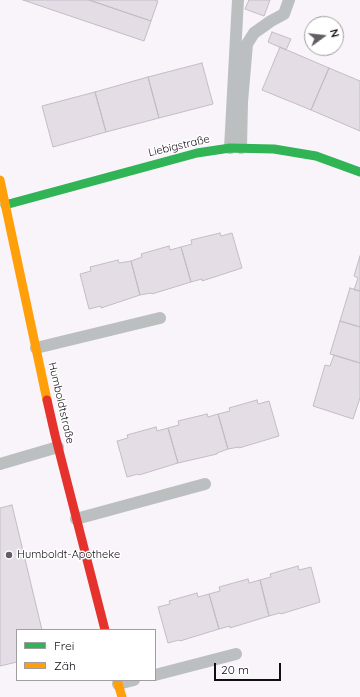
<!DOCTYPE html>
<meta charset="utf-8">
<style>
body{margin:0}
#map{position:relative;width:360px;height:697px;overflow:hidden;background:#f9f4fa;font-family:Quicksand,sans-serif}
canvas{display:block}
.legend{position:absolute;left:16px;top:629px;width:140px;height:52px;box-sizing:border-box;background:#fff;border:1px solid #a19ea1;margin:0;padding:5px 7px;list-style:none;font-size:12px;color:#130c15}
.legend li{display:flex;align-items:center;gap:8px;height:20px}
.legend b{width:20px;border:1px solid #a19ea1}
.north{position:absolute;left:304px;top:16px;width:40px;height:40px;box-sizing:border-box;background:#fff;border:1px solid #a19ea1;border-radius:50%;rotate:75deg;font-size:11px;font-weight:700;line-height:16px;text-align:center;color:#130c15}
.north::after{content:'';display:block;margin:auto;width:14px;height:18px;background:#645d65;clip-path:polygon(50% 0,100% 100%,50% 72%,0 100%)}
.scale{position:absolute;left:214px;top:663px;width:67px;height:18px;box-sizing:border-box;border:2px solid #130c15;border-top:0;padding-left:5px;font-size:12px;line-height:14px;white-space:nowrap;color:#130c15;-webkit-text-stroke:3px #fff;paint-order:stroke}
</style>
<div id="map">
<canvas width="360" height="697"></canvas>
<ul class="legend">
<li><b style="height:5px;background:#30b455"></b>Frei</li>
<li><b style="height:5px;background:#ff9f0a"></b>Zäh</li>
</ul>
<div class="north">N</div>
<div class="scale">20 m</div>
</div>
<script>
const ctx = document.querySelector('canvas').getContext('2d');
ctx.lineJoin = 'round';
function fill(path, color) {
  ctx.fillStyle = color;
  ctx.fill(path, 'evenodd');
}
function toPath(rows) {
  const path = new Path2D();
  for (const r of rows) {
    path.moveTo(r[0], r[1]);
    for (let i = 2; i < r.length; i += 2) path.lineTo(r[i], r[i + 1]);
  }
  return path;
}
function stroke(path, color, width, dash) {
  ctx.strokeStyle = color;
  ctx.lineWidth = width;
  ctx.lineCap = dash ? 'butt' : 'round';
  ctx.setLineDash(dash || []);
  ctx.stroke(path);
}
function drawText(font, color, halo, rows, align = 'center') {
  ctx.font = font + ' Quicksand,sans-serif';
  ctx.lineWidth = 3;
  ctx.setLineDash([]);
  ctx.textBaseline = 'middle';
  ctx.strokeStyle = halo;
  ctx.fillStyle = color;
  for (const [text, x, y, turn = 0] of rows) {
    ctx.save();
    ctx.translate(x, y);
    ctx.rotate((+turn || 0) * Math.PI / 180);
    ctx.textAlign = isNaN(turn) ? turn : align;
    if (halo) ctx.strokeText(text, 0, 0);
    ctx.fillText(text, 0, 0);
    ctx.restore();
  }
}
const building = toPath([
 [23,0,89,0,151,21,144,41,23,0],
 [89,0,154,0,158,1,151,21,89,0],
 [249,0,270,0,264,16,245,9,249,0],
 [272,32,291,39,286,50,268,42,272,32],
 [280,47,329,68,311,110,262,90,280,47],
 [202,63,213,104,159,118,148,77,202,63],
 [329,68,360,81,360,131,311,110,329,68],
 [148,77,159,118,106,132,95,92,148,77],
 [95,92,106,132,53,147,42,106,95,92],
 [220,233,221,236,232,233,242,268,202,281,202,279,191,282,181,247,192,244,191,240,220,233],
 [169,246,170,250,181,247,191,282,152,294,151,293,140,295,131,261,142,257,141,254,169,246],
 [360,256,360,291,354,290,358,278,354,276,360,256],
 [118,260,119,263,131,261,140,295,101,308,101,306,89,309,80,274,91,271,90,267,118,260],
 [350,288,360,291,360,327,340,321,350,288],
 [340,321,360,327,360,363,330,354,340,321],
 [334,355,360,363,360,398,353,419,313,406,325,365,330,366,334,355],
 [257,400,258,404,269,401,279,436,239,448,239,447,228,449,218,414,230,411,229,408,257,400],
 [207,414,208,417,218,414,228,449,217,453,217,454,178,463,168,428,179,425,178,421,207,414],
 [156,427,157,431,168,428,178,463,139,475,138,474,127,477,117,441,128,438,127,435,156,427],
 [12,505,42,630,17,630,17,662,0,666,0,508,12,505],
 [298,566,299,570,311,567,320,602,281,614,280,613,269,616,260,580,271,577,270,574,298,566],
 [248,579,249,583,260,580,269,616,230,628,230,626,219,629,209,594,220,591,219,587,248,579],
 [197,593,198,597,209,594,219,629,180,641,179,640,168,643,158,607,170,604,169,601,197,593]
]);
const lane = toPath([
 [230,148,238,0],
 [241,148,242,102,247,44,254,33,271,21,284,14,289,0],
 [36,348,160,318],
 [0,464,58,447],
 [76,519,205,484],
 [155,675,236,654],
 [118,684,134,680]
]);
const fast = toPath([
 [5,205,197,153,230,148,274,149,316,156,360,172]
]);
const slow = toPath([
 [0,180,47,400],
 [117,680,122,697]
]);
const jam = toPath([
 [47,400,55,435,105,630]
]);
const markers = [
 [9,555,4,"#645d65"]
];
const streetNames = [
 ["Liebigstraße",179,146,-13],
 ["Humboldtstraße",61,403,77]
];
const poiNames = [
 ["Humboldt-Apotheke",17,555]
];
fill(building, '#e4dde6');
stroke(building, '#c3bcc5', 1);
stroke(lane, '#bcbfbf', 12);
stroke(fast, '#30b455', 9);
stroke(slow, '#ff9f0a', 9);
stroke(jam, '#e5322d', 9);
for (const [x, y, r, color] of markers) {
  const dot = new Path2D();
  dot.arc(x, y, r, 0, 2 * Math.PI);
  ctx.fillStyle = color;
  ctx.fill(dot);
  stroke(dot, '#fff', 1.5);
}
drawText('11px', '#130c15', '#fff', streetNames);
drawText('11px', '#130c15', '#fff', poiNames, 'left');
</script>
